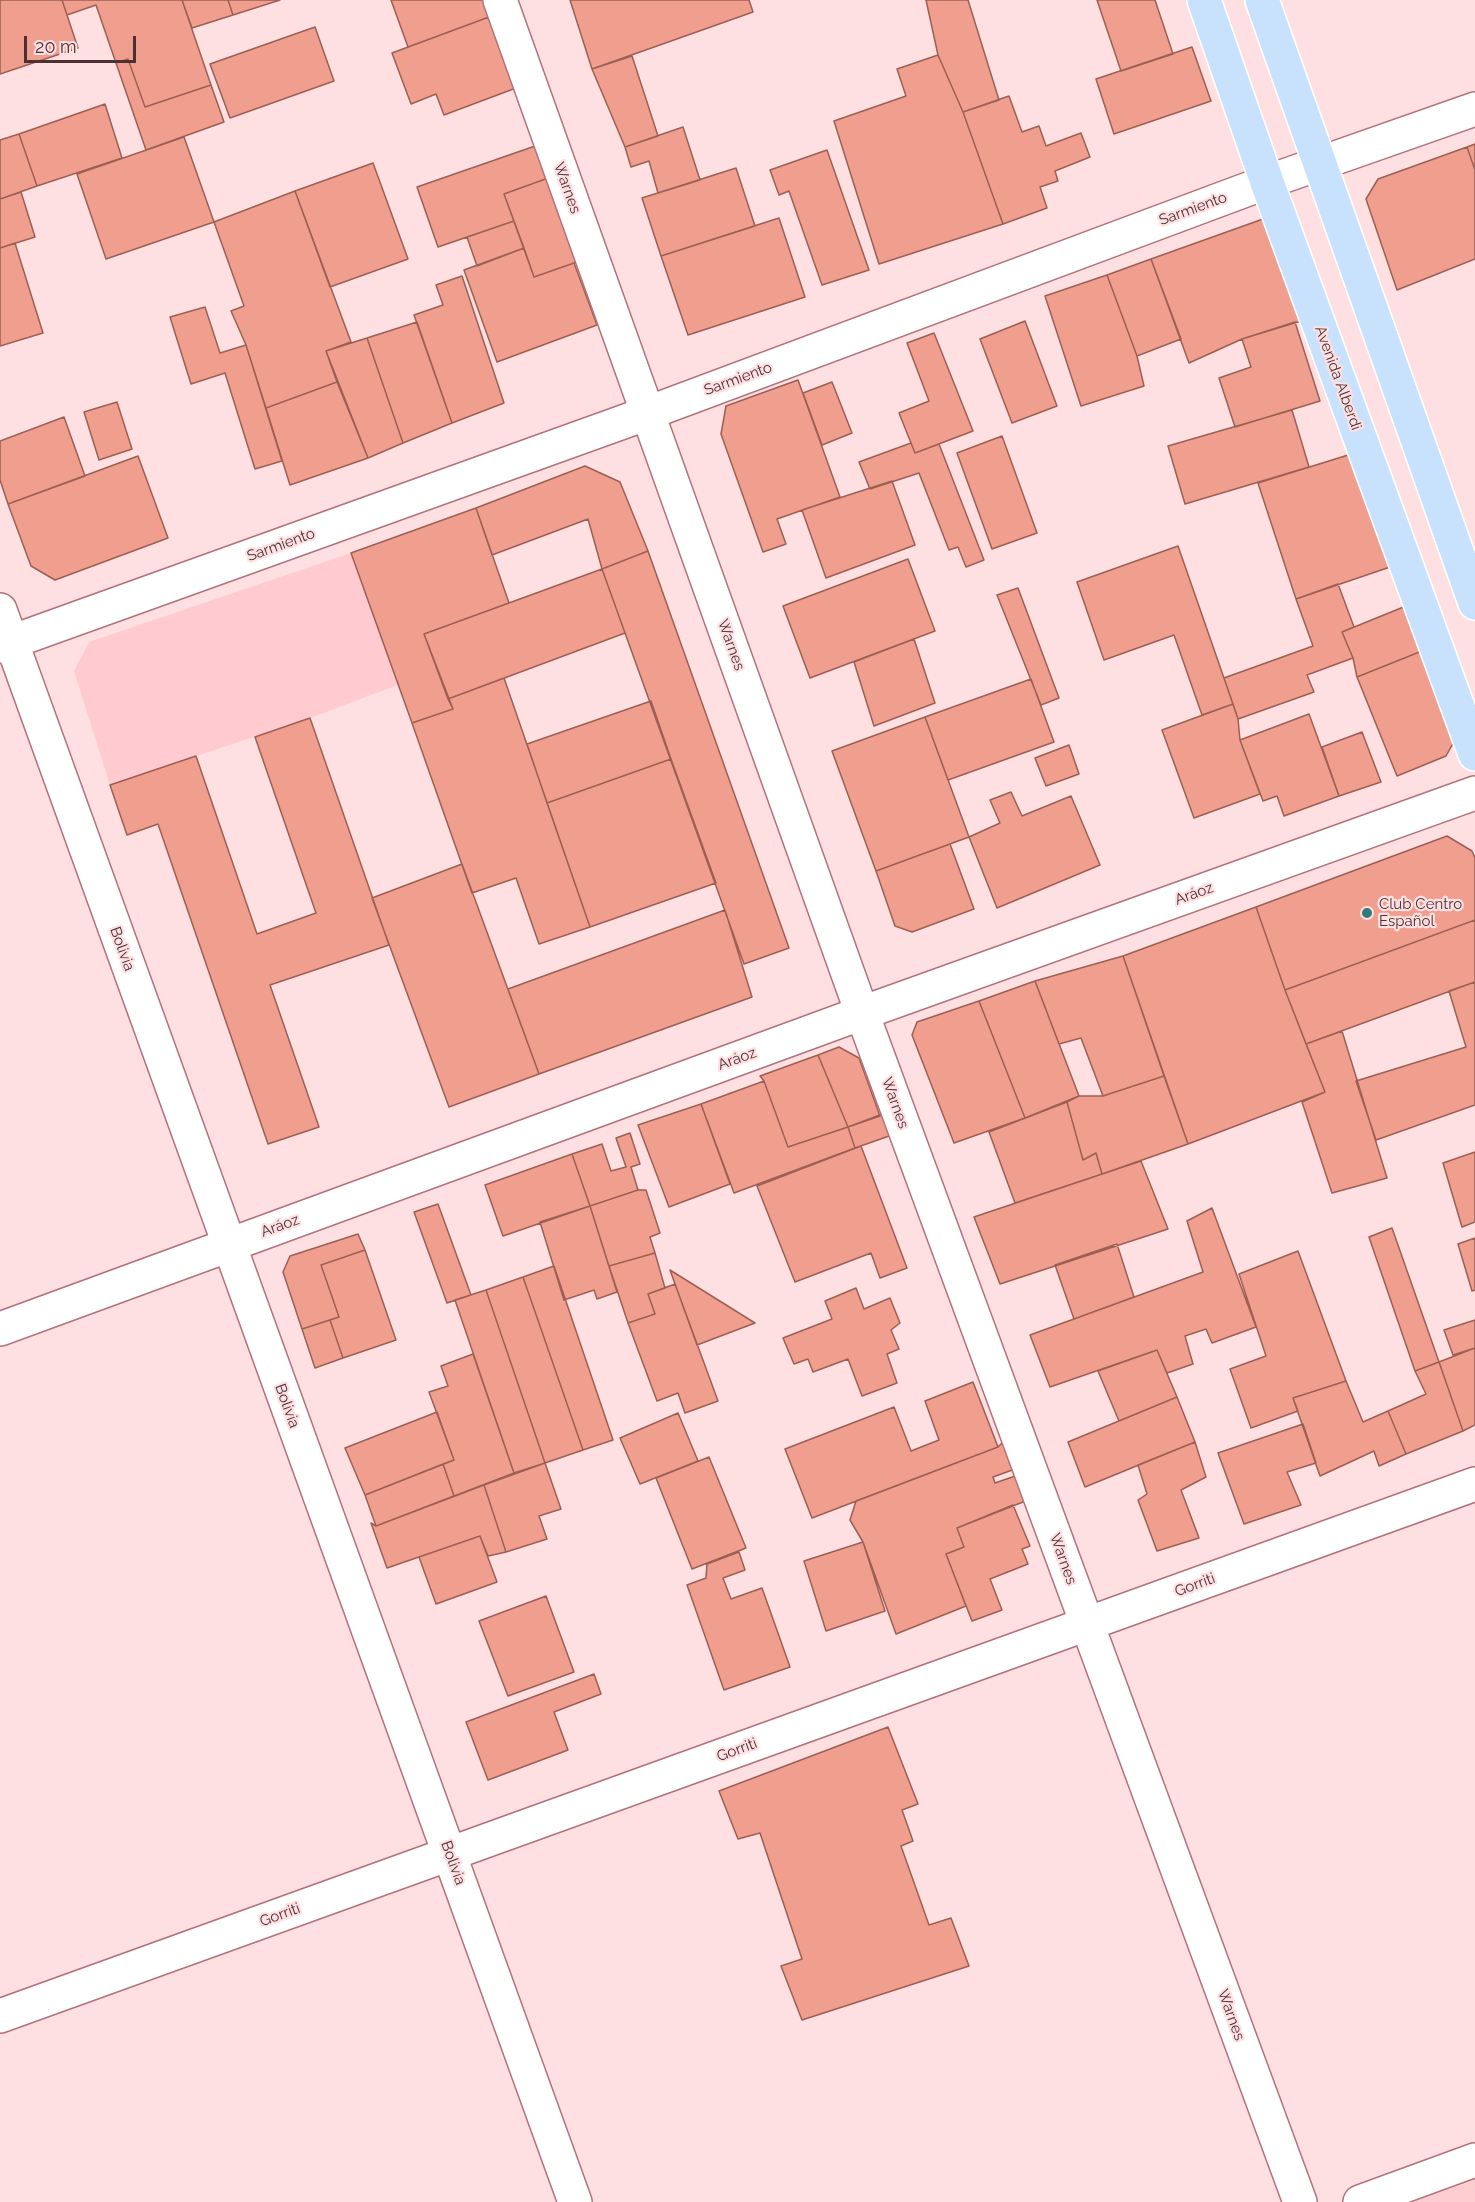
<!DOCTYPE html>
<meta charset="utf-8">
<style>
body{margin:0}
#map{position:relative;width:1475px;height:2202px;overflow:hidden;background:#fee0e3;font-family:Raleway,sans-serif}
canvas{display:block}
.scale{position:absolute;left:24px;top:36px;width:112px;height:27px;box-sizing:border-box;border:3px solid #4c3033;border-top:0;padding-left:8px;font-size:18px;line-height:21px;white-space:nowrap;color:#4c3033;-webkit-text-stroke:4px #fee0e3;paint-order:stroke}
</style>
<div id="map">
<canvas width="1475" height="2202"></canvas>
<div class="scale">20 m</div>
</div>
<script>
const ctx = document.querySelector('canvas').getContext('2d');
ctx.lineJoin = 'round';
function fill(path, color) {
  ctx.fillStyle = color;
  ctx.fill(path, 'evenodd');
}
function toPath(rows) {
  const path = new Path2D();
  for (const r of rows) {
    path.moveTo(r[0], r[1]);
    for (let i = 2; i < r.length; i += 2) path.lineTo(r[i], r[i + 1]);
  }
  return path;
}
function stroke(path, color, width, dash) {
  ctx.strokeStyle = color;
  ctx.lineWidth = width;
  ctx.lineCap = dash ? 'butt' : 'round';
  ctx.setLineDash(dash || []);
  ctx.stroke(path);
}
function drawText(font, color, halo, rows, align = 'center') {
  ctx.font = font + ' Raleway,sans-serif';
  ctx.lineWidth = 4.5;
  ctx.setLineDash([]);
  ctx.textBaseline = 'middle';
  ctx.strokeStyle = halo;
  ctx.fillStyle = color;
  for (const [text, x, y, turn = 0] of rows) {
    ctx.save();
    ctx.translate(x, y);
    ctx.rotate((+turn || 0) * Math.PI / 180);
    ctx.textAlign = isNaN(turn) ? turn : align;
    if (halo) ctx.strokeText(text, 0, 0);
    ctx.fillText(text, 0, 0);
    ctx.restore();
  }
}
const built = toPath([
 [1475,2180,1475,2202,1411,2202]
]);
const green = toPath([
 [351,553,398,685,310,718,110,785,74,671,89,642]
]);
const building = toPath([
 [0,0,62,0,78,48,0,74,0,0],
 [62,0,182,0,211,85,145,107,128,59,116,63,96,5,67,15,62,0],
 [182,0,228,0,233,15,192,28,182,0],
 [228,0,280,0,233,15,228,0],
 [391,0,483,0,489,17,408,47,391,0],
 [570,0,749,0,753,12,592,69,570,0],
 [926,0,968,0,999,100,963,112,938,55,926,0],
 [1097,0,1155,0,1173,54,1121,71,1097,0],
 [489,17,516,88,444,115,436,94,411,104,392,53,489,17],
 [315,27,334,81,230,118,210,64,315,27],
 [1192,47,1211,101,1114,134,1096,79,1192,47],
 [938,55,963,112,1003,224,879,264,834,121,906,96,897,69,938,55],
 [632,56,658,136,625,147,592,69,632,56],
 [128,59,145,107,211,85,224,122,146,150,116,63,128,59],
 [1009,96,1022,132,1039,126,1046,146,1081,133,1090,157,1055,171,1058,181,1040,187,1047,208,1003,224,963,112,1009,96],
 [105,104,122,158,37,186,19,134,105,104],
 [683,127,700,180,658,193,649,161,631,167,625,147,683,127],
 [19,134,37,186,0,199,0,140,19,134],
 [184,137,214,222,106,259,77,174,184,137],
 [1475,144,1475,170,1467,147,1475,144],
 [538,145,551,177,504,194,514,221,438,247,417,187,538,145],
 [1467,147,1475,170,1475,259,1397,290,1366,199,1378,179,1467,147],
 [827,150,869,270,822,285,789,191,779,195,770,170,827,150],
 [373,163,408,259,330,287,295,191,373,163],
 [736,168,755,226,661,256,642,198,736,168],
 [551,177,581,256,574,263,534,277,504,194,551,177],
 [295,191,351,342,326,351,337,382,266,408,246,345,231,311,244,306,214,222,295,191],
 [21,192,35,237,0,248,0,199,21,192],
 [779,218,805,297,688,335,661,256,779,218],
 [1263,219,1301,321,1242,339,1189,363,1151,259,1263,219],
 [514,221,524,248,477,266,467,237,514,221],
 [15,243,43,333,0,346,0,248,15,243],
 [524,248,534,277,574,263,597,325,497,362,464,270,524,248],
 [1151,259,1181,339,1137,356,1107,275,1151,259],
 [1107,275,1137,356,1144,386,1081,406,1045,296,1107,275],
 [462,276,504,403,452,423,414,315,443,305,436,285,462,276],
 [205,307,220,353,246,345,282,461,255,469,225,373,191,384,170,317,205,307],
 [1025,321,1057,406,1012,423,980,339,1025,321],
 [417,322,452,423,403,443,367,338,417,322],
 [1295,322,1320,401,1235,427,1219,378,1251,367,1242,339,1295,322],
 [934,333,973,431,915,453,899,413,929,401,907,343,934,333],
 [367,338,403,443,368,458,326,351,367,338],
 [798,380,840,497,777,519,786,544,763,552,721,434,726,406,798,380],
 [337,382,368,458,290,485,266,408,337,382],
 [832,382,852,433,822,445,803,393,832,382],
 [117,402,132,449,99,460,84,412,117,402],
 [1292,410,1309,467,1185,504,1168,446,1292,410],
 [64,417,85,476,8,504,0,480,0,441,64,417],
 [1002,436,1037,533,992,549,957,453,1002,436],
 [911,443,915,453,939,444,984,560,966,567,958,547,949,550,919,473,870,489,859,462,911,443],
 [1361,451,1396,565,1296,599,1258,483,1361,451],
 [138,456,168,538,55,580,31,566,8,504,138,456],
 [585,466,620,482,648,551,602,569,588,519,492,555,476,508,585,466],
 [892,481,915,545,826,578,802,510,892,481],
 [476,508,509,603,424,634,453,709,412,723,351,553,476,508],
 [1178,546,1233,704,1202,715,1174,635,1104,660,1077,582,1178,546],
 [648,551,789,948,744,964,602,569,648,551],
 [908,559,935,631,810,678,783,606,908,559],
 [602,569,625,633,448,699,424,634,602,569],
 [1338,584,1354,627,1342,632,1353,658,1307,675,1314,692,1238,719,1224,678,1313,646,1296,599,1338,584],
 [1018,588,1059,698,1041,705,997,595,1018,588],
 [1406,606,1427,649,1357,677,1353,658,1342,632,1406,606],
 [914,639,935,703,874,726,854,662,914,639],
 [1427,649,1460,731,1446,756,1397,776,1357,677,1427,649],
 [504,678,590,927,539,944,516,878,472,893,412,723,453,709,448,699,504,678],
 [1031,679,1054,742,948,780,925,717,1031,679],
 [651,701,671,759,547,803,527,744,651,701],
 [1233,704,1238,719,1240,740,1260,794,1194,818,1162,730,1233,704],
 [1309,714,1339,796,1284,816,1277,796,1263,801,1240,740,1309,714],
 [925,717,969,837,876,871,832,751,925,717],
 [310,718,389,945,270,985,319,1127,268,1144,158,824,127,835,110,785,196,756,257,934,316,913,255,737,310,718],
 [1362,732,1381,782,1339,796,1322,747,1362,732],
 [1069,745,1079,774,1046,786,1035,758,1069,745],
 [671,759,716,883,590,927,547,803,671,759],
 [1011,792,1022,816,1071,796,1100,865,997,908,969,837,1000,823,990,800,1011,792],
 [1447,836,1472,851,1475,858,1475,920,1285,990,1256,907,1447,836],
 [950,844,974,909,912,932,895,926,876,871,950,844],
 [462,864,539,1074,449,1107,372,898,462,864],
 [1256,907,1285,990,1325,1092,1188,1144,1123,956,1256,907],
 [725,910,752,997,539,1074,508,989,725,910],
 [1475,920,1475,982,1306,1044,1285,990,1475,920],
 [1123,956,1164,1076,1103,1096,1081,1038,1059,1044,1035,981,1123,956],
 [1035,981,1079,1096,1025,1118,979,1001,1035,981],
 [1475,982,1475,1105,1376,1140,1356,1081,1466,1047,1449,991,1475,982],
 [979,1001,1025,1118,954,1143,912,1035,917,1022,979,1001],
 [1342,1031,1387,1178,1332,1193,1302,1102,1325,1092,1306,1044,1342,1031],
 [839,1047,859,1058,880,1116,848,1127,818,1055,839,1047],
 [818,1055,848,1127,788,1147,764,1081,760,1076,818,1055],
 [1164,1076,1188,1144,1102,1174,1096,1153,1083,1160,1067,1102,1079,1096,1103,1096,1164,1076],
 [764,1081,788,1147,848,1127,855,1148,734,1193,701,1104,764,1081],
 [1067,1102,1083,1160,1096,1153,1102,1174,1015,1203,989,1132,1067,1102],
 [701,1104,730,1184,669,1207,638,1125,701,1104],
 [885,1113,892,1135,855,1148,848,1127,885,1113],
 [630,1133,640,1164,631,1167,638,1190,590,1206,572,1154,602,1144,611,1171,626,1167,616,1138,630,1133],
 [861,1146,907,1268,880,1278,871,1253,795,1282,757,1186,861,1146],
 [1475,1152,1475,1222,1462,1227,1443,1163,1475,1152],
 [572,1154,590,1206,503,1236,485,1185,572,1154],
 [1141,1161,1168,1229,1000,1284,974,1217,1141,1161],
 [638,1190,646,1190,660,1233,650,1237,655,1253,609,1266,590,1206,638,1190],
 [438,1204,471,1295,447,1303,414,1212,438,1204],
 [590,1206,617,1292,597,1299,594,1290,564,1300,540,1222,590,1206],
 [1212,1208,1256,1327,1212,1343,1206,1329,1185,1336,1193,1364,1167,1373,1157,1350,1050,1387,1030,1335,1203,1272,1187,1221,1212,1208],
 [1392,1228,1439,1362,1415,1371,1369,1237,1392,1228],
 [358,1234,365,1250,321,1265,339,1317,302,1329,283,1272,290,1256,358,1234],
 [1475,1238,1475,1290,1472,1291,1458,1244,1475,1238],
 [1117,1244,1134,1297,1074,1319,1055,1265,1117,1244],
 [365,1250,396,1340,343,1358,330,1320,339,1317,321,1265,365,1250],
 [1298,1251,1346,1381,1293,1398,1298,1411,1251,1428,1230,1369,1266,1356,1239,1274,1298,1251],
 [655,1253,665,1288,648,1294,655,1314,628,1323,609,1266,655,1253],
 [554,1266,613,1440,583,1450,523,1277,554,1266],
 [670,1270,755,1323,697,1345,670,1270],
 [523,1277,583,1450,545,1463,486,1290,523,1277],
 [675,1284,718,1401,685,1413,678,1393,657,1401,628,1323,655,1314,648,1294,675,1284],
 [856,1288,864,1309,890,1298,900,1323,891,1330,899,1349,887,1354,897,1383,862,1396,848,1359,813,1372,808,1359,794,1364,783,1338,832,1319,825,1301,856,1288],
 [486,1290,545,1463,514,1473,455,1300,486,1290],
 [330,1320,343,1358,315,1368,302,1329,330,1320],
 [1475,1320,1475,1348,1453,1355,1444,1330,1475,1320],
 [1475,1348,1475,1425,1463,1431,1439,1362,1475,1348],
 [1157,1350,1177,1397,1119,1421,1098,1371,1157,1350],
 [473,1354,514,1473,454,1496,443,1464,454,1460,429,1392,448,1386,441,1366,473,1354],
 [1439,1362,1463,1431,1406,1454,1388,1411,1426,1394,1415,1371,1439,1362],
 [1346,1381,1363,1422,1388,1411,1406,1454,1379,1466,1374,1451,1320,1476,1293,1398,1346,1381],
 [973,1382,998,1447,812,1518,785,1449,894,1407,911,1451,939,1440,925,1401,973,1382],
 [1177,1397,1195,1442,1085,1487,1068,1442,1177,1397],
 [437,1412,454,1460,365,1495,345,1448,437,1412],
 [678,1413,698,1461,640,1484,620,1438,678,1413],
 [1303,1424,1316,1463,1287,1472,1301,1505,1244,1524,1218,1453,1303,1424],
 [1004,1441,1015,1469,993,1477,995,1483,1018,1475,1028,1500,957,1528,964,1547,946,1554,966,1606,896,1634,863,1542,850,1520,856,1501,998,1447,1004,1441],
 [1195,1442,1206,1477,1181,1490,1199,1538,1157,1551,1138,1500,1147,1494,1138,1465,1195,1442],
 [709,1457,746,1548,692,1569,656,1478,709,1457],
 [545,1463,561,1509,539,1516,547,1539,506,1552,484,1485,545,1463],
 [443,1464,454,1496,376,1526,365,1495,443,1464],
 [484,1485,506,1552,488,1556,480,1536,387,1568,371,1523,376,1526,484,1485],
 [1013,1505,1030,1546,1022,1549,1028,1564,990,1579,1002,1610,972,1621,946,1554,964,1547,957,1528,1013,1505],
 [480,1536,497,1582,436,1604,419,1557,480,1536],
 [863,1542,885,1611,826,1631,804,1561,863,1542],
 [739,1552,745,1570,723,1578,731,1599,762,1588,790,1667,724,1690,687,1585,706,1578,707,1564,739,1552],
 [546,1596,574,1672,508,1696,479,1621,546,1596],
 [594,1674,601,1694,554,1712,568,1750,488,1780,466,1722,594,1674],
 [888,1727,918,1804,902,1810,913,1841,901,1846,929,1925,951,1918,969,1966,802,2020,781,1966,802,1959,760,1833,738,1839,719,1791,888,1727]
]);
const minor = toPath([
 [500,0,862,1013,1300,2202],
 [0,610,575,2202],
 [0,646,648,413,1267,182,1475,109],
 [0,1329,862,1013,1475,793],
 [0,2016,1475,1484],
 [1360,2202,1475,2160]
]);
const major = toPath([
 [1204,0,1267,182,1475,754],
 [1262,0,1475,603]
]);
const markers = [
 [1367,913,6,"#337b79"]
];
const streetNames = [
 ["Warnes",567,188,70],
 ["Sarmiento",1193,209,-20],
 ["Avenida Alberdi",1338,378,70],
 ["Sarmiento",738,379,-20],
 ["Sarmiento",281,545,-20],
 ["Warnes",731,645,70],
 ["Aráoz",1194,894,-20],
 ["Bolivia",122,949,70],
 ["Aráoz",737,1059,-20],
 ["Warnes",895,1103,70],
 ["Aráoz",280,1226,-20],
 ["Bolivia",287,1406,70],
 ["Warnes",1063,1559,70],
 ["Gorriti",1195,1585,-20],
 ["Gorriti",737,1750,-20],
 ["Bolivia",453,1863,70],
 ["Gorriti",280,1915,-20],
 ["Warnes",1231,2015,70]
];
const poiNames = [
 ["Club Centro",1379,904],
 ["Español",1379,921]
];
fill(built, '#fecdd2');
fill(green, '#ffcbd0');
fill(building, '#f09f8f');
stroke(building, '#9d5f53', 1.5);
stroke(minor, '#b3727a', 36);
stroke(major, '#fff', 36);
stroke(minor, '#fff', 33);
stroke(major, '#c8e2fe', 33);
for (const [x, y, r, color] of markers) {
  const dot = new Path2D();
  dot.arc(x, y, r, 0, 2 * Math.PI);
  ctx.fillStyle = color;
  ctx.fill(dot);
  stroke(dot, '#fee0e3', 2);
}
drawText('15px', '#4c3033', '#fee0e3', streetNames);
drawText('15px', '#4c3033', '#fee0e3', poiNames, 'left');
</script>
